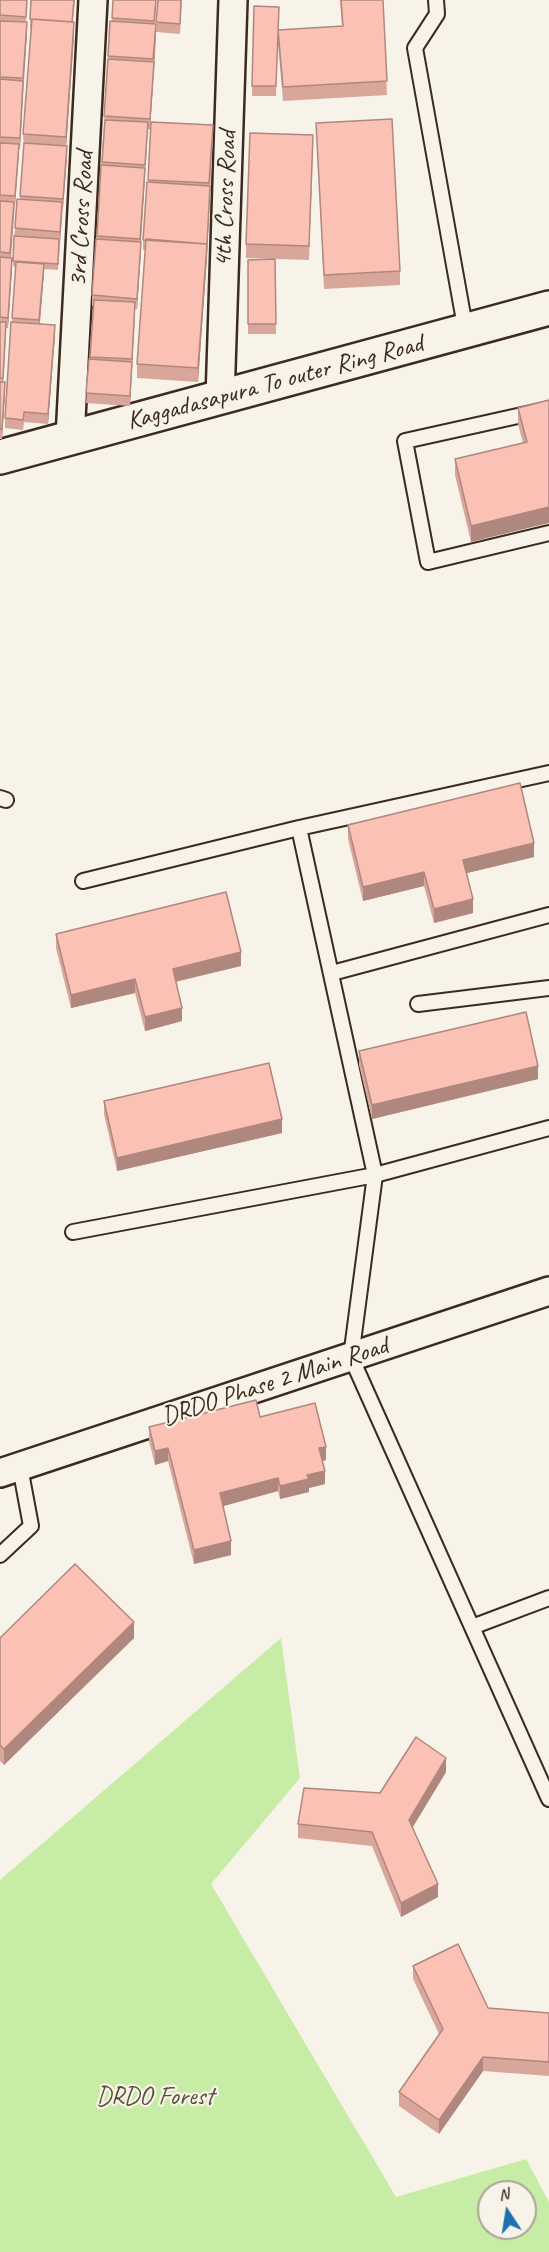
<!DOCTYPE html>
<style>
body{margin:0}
#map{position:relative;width:549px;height:2252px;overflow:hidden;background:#f7f3e8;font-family:Caveat,sans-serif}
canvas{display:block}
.north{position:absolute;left:477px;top:2180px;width:60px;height:60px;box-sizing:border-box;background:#f7f3e8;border:2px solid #aca397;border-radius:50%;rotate:348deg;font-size:16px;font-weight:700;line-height:24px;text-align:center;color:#3b2a1e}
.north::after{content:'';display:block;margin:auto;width:21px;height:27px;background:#1f6fb2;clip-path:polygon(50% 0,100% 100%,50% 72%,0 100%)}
</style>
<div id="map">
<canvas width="549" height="2252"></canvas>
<div class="north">N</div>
</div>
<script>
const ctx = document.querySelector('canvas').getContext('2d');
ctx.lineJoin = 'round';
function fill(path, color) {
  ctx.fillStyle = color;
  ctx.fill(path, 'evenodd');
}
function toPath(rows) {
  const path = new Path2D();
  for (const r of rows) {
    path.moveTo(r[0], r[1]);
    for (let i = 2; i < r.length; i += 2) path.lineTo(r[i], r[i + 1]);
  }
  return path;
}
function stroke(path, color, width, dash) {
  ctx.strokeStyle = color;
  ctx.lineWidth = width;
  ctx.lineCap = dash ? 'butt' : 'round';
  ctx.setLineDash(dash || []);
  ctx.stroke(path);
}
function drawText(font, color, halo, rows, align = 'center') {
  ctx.font = font + ' Caveat,sans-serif';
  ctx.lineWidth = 4.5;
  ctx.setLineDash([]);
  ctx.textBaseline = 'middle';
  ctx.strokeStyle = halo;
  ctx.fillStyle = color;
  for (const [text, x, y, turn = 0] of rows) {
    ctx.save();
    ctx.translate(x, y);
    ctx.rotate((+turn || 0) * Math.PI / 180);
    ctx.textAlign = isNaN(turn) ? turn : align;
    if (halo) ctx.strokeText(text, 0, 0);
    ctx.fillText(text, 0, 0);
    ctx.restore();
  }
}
const green = toPath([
 [281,1638,300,1778,211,1884,396,2197,526,2159,549,2202,549,2252,0,2252,0,1880],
 [489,2192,525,2192,525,2228,489,2228]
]);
const service = toPath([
 [436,0,437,14,415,48,466,332],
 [549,409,405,441,428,562,549,533],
 [0,798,6,800],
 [299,828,375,1175,351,1357,549,1799],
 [83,881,299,828,549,773],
 [332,973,549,915],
 [418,1004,549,988],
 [73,1232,375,1175,549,1128],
 [0,1555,31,1526,20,1467],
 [472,1627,549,1598]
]);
const minor = toPath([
 [220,399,233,0],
 [70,438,93,0],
 [0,1473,549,1291]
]);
const tertiary = toPath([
 [0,457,549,308]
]);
const wall = toPath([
 [0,0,27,0,26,22,27,33,20,149,19,149,11,258,12,268,8,328,6,328,3,382,5,392,2,439,0,439],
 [31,0,75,0,73,22,74,36,66,146,67,156,58,270,44,269,40,324,55,335,48,424,24,422,23,430,5,428,5,418,16,267,13,266,14,236,20,199,24,147,23,134,31,29,30,29,30,19],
 [113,0,156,0,155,24,156,35,154,72,150,129,148,129,137,309,135,309,130,406,86,403,93,306,92,306,92,295,104,125,108,56,112,22],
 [158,0,182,0,180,34,156,32],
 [340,0,383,0,387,95,283,101,278,44,278,30,342,26],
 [254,6,279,7,276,96,252,96],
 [151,122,213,135,207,257,198,382,137,378,137,364,145,250,143,250,143,240,148,182],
 [316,123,400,271,400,285,324,289],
 [313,149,309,260,246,258,246,244],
 [275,259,276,334,248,334,248,260],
 [549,400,471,542,455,475,455,459,523,443,518,424,518,408],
 [348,825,534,857,467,873,473,913,434,923,424,886,363,901,348,839],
 [56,934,241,966,176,982,182,1021,145,1031,135,993,71,1008,56,948],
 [359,1051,538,1079,372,1119,359,1065],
 [104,1101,282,1133,117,1171,104,1114],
 [260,1417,326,1460,322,1461,325,1484,309,1488,309,1492,280,1499,278,1491,223,1506,231,1555,194,1564,168,1461,155,1465,149,1441,149,1427],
 [0,1638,134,1638,4,1765,0,1761],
 [446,1772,413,1827,438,1897,401,1917,372,1846,298,1838,298,1824,380,1793],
 [413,1966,488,2008,549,2013,549,2076,483,2071,439,2134,399,2106,399,2092,439,2034,413,1979]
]);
const shadedWall = toPath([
 [27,22,27,33,23,88,23,78],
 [74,22,74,36,66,150,66,137],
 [156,24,156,35,150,129,150,119],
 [23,81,23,91,20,149,20,138],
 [19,144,19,154,15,206,15,196],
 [67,146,67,156,63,209,63,199],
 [145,168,145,178,140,249,140,239],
 [210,186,207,257,198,382,198,368],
 [14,202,14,212,10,263,10,253],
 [62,202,62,212,60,242,60,232],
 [141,242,141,252,137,309,137,299],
 [12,258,12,268,8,328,8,318],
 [44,264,44,274,39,330,39,320],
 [135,302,135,313,130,406,130,396],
 [6,322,6,332,3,389,3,378],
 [55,325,55,335,48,424,48,414],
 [5,382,5,392,2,439,2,429],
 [549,507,549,523,471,542,471,526],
 [534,843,534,857,463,874,463,860],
 [424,872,424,886,363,901,363,887],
 [473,899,473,913,434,923,434,909],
 [241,952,241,966,173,982,173,969],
 [135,979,135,993,71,1008,71,995],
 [182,1008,182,1021,145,1031,145,1017],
 [538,1066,538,1079,372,1119,372,1105],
 [282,1119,282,1133,117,1171,117,1158],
 [326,1447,326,1460,319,1462,319,1448],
 [168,1448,168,1461,155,1465,155,1451],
 [325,1471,325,1484,309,1488,309,1492,280,1499,280,1486,307,1475],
 [278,1478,278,1491,220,1507,220,1493],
 [231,1541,231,1555,194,1564,194,1550],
 [134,1622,134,1638,4,1765,4,1749],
 [446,1758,446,1772,409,1833,409,1820],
 [438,1884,438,1897,401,1917,401,1903],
 [483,2057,483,2071,439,2134,439,2120]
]);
const building = toPath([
 [0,0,27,0,26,17,0,15,0,0],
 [31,0,74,0,72,22,30,19,31,0],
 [113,0,156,0,154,21,112,18,113,0],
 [158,0,181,0,180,24,156,22,158,0],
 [341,0,383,0,387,81,283,87,278,30,343,26,341,0],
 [254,6,279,7,276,86,252,86,254,6],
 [32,19,74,22,66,137,23,134,32,19],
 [0,21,27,22,23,78,0,77,0,21],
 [110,21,156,24,153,59,108,56,110,21],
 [108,59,154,62,150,119,104,116,108,59],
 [0,79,23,81,20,138,0,137,0,79],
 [392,119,400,271,324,275,316,123,392,119],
 [105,120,148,122,145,165,102,162,105,120],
 [151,122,213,125,209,183,148,180,151,122],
 [250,133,313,135,309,246,246,244,250,133],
 [0,143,19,144,15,196,0,195,0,143],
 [24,143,67,146,63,199,20,196,24,143],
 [101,165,145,168,140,239,97,236,101,165],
 [147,182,210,186,207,244,143,240,147,182],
 [17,199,62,202,60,232,15,228,17,199],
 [0,201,14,202,10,253,0,252,0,201],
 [14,236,59,239,58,264,13,261,14,236],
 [96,239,141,242,137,299,92,295,96,239],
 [146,239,207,244,198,368,137,364,146,239],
 [0,257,12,258,8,318,0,317,0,257],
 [275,259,276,324,248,324,248,260,275,259],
 [16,262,44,264,39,320,12,318,16,262],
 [94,300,135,302,132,359,90,357,94,300],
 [0,322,6,322,3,378,0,378,0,322],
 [11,322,55,325,48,414,24,412,23,420,5,418,11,322],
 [89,359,132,362,130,396,86,393,89,359],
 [0,382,5,382,2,429,0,429,0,382],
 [549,400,549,507,471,526,455,459,527,442,518,408,549,400],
 [520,783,534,843,463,860,473,899,434,909,424,872,363,887,348,825,520,783],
 [226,892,241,952,173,969,182,1008,145,1017,135,979,71,995,56,934,226,892],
 [526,1012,538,1066,372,1105,359,1051,526,1012],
 [269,1063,282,1119,117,1158,104,1101,269,1063],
 [256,1400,260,1417,315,1403,326,1447,319,1448,325,1471,307,1475,309,1479,280,1486,278,1478,220,1493,231,1541,194,1550,168,1448,155,1451,149,1427,256,1400],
 [75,1564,134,1622,4,1749,0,1745,0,1638,75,1564],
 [416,1737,446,1758,409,1820,438,1884,401,1903,372,1832,298,1824,304,1788,380,1793,416,1737],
 [458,1944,488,2008,549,2013,549,2062,483,2057,439,2120,399,2092,443,2029,413,1966,458,1944]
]);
const streetNames = [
 ["4th Cross Road",226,199,-88],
 ["3rd Cross Road",82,219,-87],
 ["Kaggadasapura To outer Ring Road",275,383,-15],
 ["DRDO Phase 2 Main Road",275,1382,-18]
];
const parkNames = [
 ["DRDO Forest",155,2097]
];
fill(green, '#c7eca6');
stroke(service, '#3b2a1e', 18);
stroke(minor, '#3b2a1e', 32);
stroke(tertiary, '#3b2a1e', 38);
stroke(service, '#f7f3e8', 14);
stroke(minor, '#f7f3e8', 27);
stroke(tertiary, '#f7f3e8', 33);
fill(wall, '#d8a69b');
fill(shadedWall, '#b0877e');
fill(building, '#fbc1b4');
stroke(building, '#b0877e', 1.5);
drawText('26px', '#3b2a1e', '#f7f3e8', streetNames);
drawText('26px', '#575139', '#f7f3e8', parkNames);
</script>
